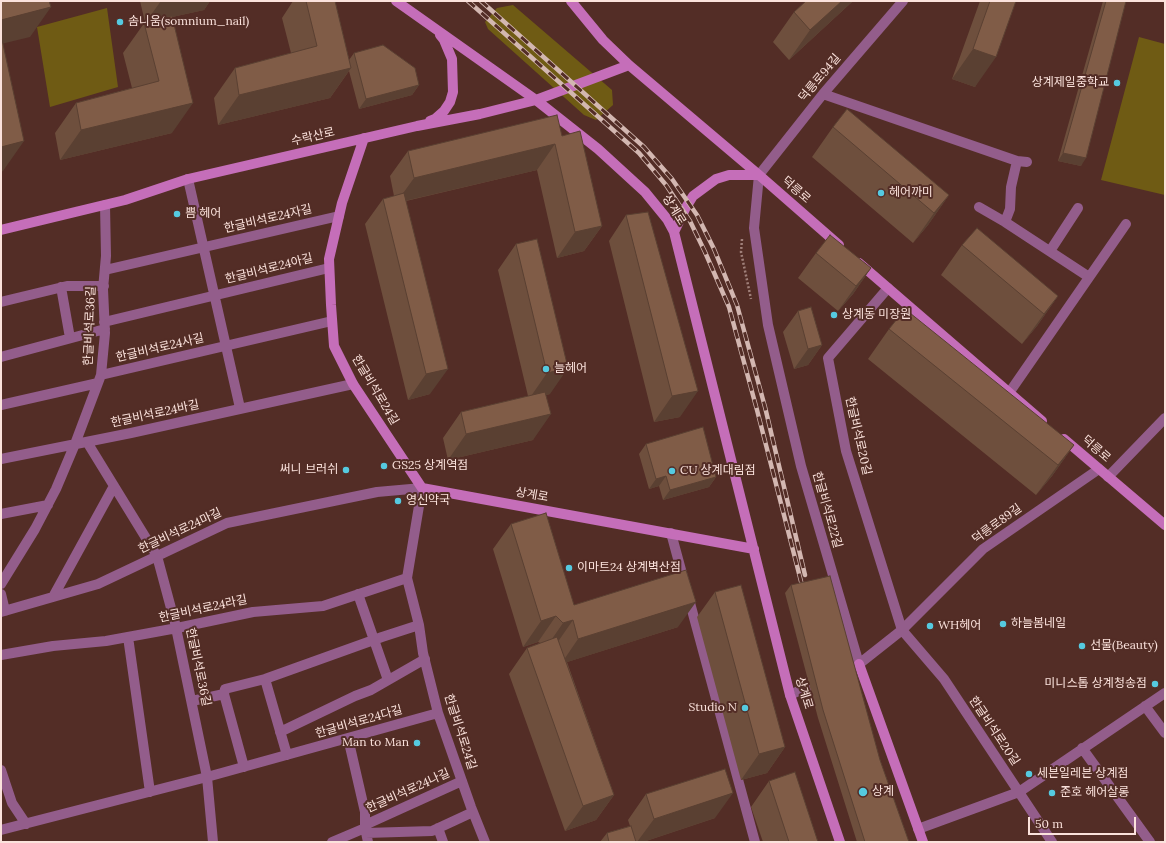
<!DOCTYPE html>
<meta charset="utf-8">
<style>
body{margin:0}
#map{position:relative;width:1166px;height:843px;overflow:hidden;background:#532d26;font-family:Lora,serif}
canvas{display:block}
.frame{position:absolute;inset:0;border:2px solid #fbe2dc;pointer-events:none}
.scale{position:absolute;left:1028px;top:817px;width:108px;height:18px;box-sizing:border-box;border:2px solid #fbe2dc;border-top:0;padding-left:5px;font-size:12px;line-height:14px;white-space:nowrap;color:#fbe2dc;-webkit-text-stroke:3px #532d26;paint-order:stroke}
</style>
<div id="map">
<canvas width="1166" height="843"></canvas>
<div class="frame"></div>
<div class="scale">50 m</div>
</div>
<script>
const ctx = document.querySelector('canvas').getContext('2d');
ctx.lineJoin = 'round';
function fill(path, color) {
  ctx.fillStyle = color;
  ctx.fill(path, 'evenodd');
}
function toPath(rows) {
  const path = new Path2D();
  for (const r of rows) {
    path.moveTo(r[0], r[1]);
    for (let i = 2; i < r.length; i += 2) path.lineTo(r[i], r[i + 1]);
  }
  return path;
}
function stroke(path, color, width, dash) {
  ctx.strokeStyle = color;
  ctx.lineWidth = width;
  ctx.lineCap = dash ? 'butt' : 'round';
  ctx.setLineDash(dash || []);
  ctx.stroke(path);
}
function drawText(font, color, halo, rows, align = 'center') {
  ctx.font = font + ' Lora,"Noto Sans KR",serif';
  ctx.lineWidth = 4;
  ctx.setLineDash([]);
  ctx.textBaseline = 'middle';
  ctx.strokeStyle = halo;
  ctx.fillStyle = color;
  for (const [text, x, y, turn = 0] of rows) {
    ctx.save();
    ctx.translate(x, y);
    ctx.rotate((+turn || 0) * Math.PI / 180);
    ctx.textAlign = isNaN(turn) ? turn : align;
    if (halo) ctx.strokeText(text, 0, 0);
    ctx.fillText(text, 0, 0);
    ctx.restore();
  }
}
const green = toPath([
 [513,5,612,90,613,105,596,120,584,115,488,29,485,22,497,8],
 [107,8,118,87,50,107,37,27],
 [1139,37,1165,44,1165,195,1101,180]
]);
const path = toPath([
 [742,239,741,252,751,299]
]);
const street = toPath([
 [823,94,1017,161,1027,162],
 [188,179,240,408],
 [979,207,1005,222,1089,277],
 [1005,222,1010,209,1011,187,1017,161],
 [1050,251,1078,208],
 [105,270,339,216],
 [61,287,70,338],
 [888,288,828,358,846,451,902,630,944,679,1052,842],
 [1,302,67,286,104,286],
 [104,322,329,268],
 [1,357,105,329],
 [101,375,332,321],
 [1009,393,1126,224],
 [1,405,98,383],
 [87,442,157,556,175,623,207,777,213,842],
 [1,459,131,433,353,384],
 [1108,477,1165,418],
 [1,514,48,505],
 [671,533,755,842],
 [1,584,35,529,56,489,75,444,101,375,105,333,103,289,106,256,105,205],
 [1,594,5,611],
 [358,594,388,680],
 [53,597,114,486],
 [1,612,98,584,227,523,377,492,422,488,407,578,419,625,423,653,438,713,471,807,485,842],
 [128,637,150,792],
 [1,655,53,646,106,641,177,628,253,612,323,606,407,578],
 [859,664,801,466,768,325,754,228,759,175,823,94,903,1],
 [854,666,859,664,902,630,983,549,1099,469],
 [265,679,287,755],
 [790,695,807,687],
 [192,701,224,694],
 [1145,706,1165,733],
 [280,732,355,696,371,690,425,659],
 [348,738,365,812,365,828,368,842],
 [1082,748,1150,842],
 [244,767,224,694,225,689,265,679,382,637,419,625],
 [1,770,12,803,26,824],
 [365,825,462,781],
 [438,828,443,842],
 [918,829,1019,792,1165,693],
 [1,830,207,777,438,713],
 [366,833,432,831,473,812],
 [332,842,365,828]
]);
const secondary = toPath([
 [396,1,536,100,598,149,645,192,667,219,674,232,790,695,840,842],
 [571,1,603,40,629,65,759,175,839,245],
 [430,121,435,119,444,111,450,102,453,92,452,59,444,40,440,35],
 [364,138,342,203,329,259,331,305,334,346,353,384,422,488,754,549],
 [1,230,125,200,188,179,417,126,480,114,536,100,629,65],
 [674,232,685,209,693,196,716,179,729,175,759,175],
 [859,263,1042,421],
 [1064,439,1165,525],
 [859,664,923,842]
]);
const rail = toPath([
 [468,1,639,153,666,185,690,221,705,252,729,307,757,410,804,593],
 [481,1,644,147,672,179,697,215,714,249,737,305,765,407,805,575]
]);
const wall = toPath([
 [140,1,210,1,204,10,172,17,172,133,60,160,55,133,76,103,132,88,123,53,145,22],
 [293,1,335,1,349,60,354,53,419,85,412,95,359,109,349,71,330,98,218,125,214,98,235,68,291,53,282,18],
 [853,1,789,60,773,42,794,12],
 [980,1,1016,1,975,87,952,79],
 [1103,1,1126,1,1081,166,1058,161],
 [833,127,949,195,928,225,913,243,812,157],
 [562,136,602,226,584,251,557,258,537,170,406,201,430,394,408,400,365,224,383,199,394,196,390,176,408,151],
 [626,215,680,417,654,422,609,241],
 [537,239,550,394,546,395,533,440,448,460,443,438,461,412,528,396,498,270,516,244],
 [962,245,1058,296,1037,326,1022,344,941,275],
 [816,253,871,268,853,294,838,311,798,278],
 [798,311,822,345,808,365,794,369,783,332],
 [889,329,1074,445,1052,476,1036,495,868,359],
 [646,444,716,477,709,487,663,500,659,486,649,489,639,454],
 [511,524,574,605,678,627,567,662,614,795,596,820,565,831,509,674,527,648,540,643,538,642,523,647,493,549],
 [791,585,880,760,909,842,857,842,818,718,785,593],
 [715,592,785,747,767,773,741,780,697,617],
 [769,781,818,842,763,842,751,807],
 [646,794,715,818,643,842,600,842,607,833,630,826,628,820]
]);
const shadedWall = toPath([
 [161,1,210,1,204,10,145,23],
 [842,1,853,1,789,60,810,30],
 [1159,1,1165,1,1165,3],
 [51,7,30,37,1,44,1,20],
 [973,49,996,57,975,87,952,79],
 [351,68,330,98,218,125,239,95],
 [419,85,412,95,359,109,366,99],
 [193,103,172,133,60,160,81,130],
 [24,141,3,171,1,172,1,147],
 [555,144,537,170,396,203,414,178],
 [1063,153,1086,158,1081,166,1058,161],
 [949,195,928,225,913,243,934,213],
 [602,226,584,251,557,258,575,232],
 [871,268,853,294,838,311,856,286],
 [1058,296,1037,326,1022,344,1044,314],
 [822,345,808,365,794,369,808,349],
 [568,368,550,394,529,399,547,373],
 [448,369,430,394,408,400,426,374],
 [698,391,680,417,654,422,672,396],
 [551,414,533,440,448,460,466,434],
 [1074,445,1052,476,1036,495,1058,465],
 [666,476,659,486,649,489,656,479],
 [716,477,709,487,663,500,670,490],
 [696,602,678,627,561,664,578,639],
 [556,616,538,642,523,647,541,621],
 [573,620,555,646,545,649,563,623],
 [785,747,767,773,741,780,759,754],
 [733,793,715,818,643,842,637,842,654,819],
 [614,795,596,820,565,831,583,806]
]);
const building = toPath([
 [1,1,49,1,51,7,1,20,1,1],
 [306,1,335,1,351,68,239,95,235,68,317,46,306,1],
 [806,1,842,1,810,30,794,12,806,1],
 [990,1,1016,1,996,57,973,49,990,1],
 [1106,1,1126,1,1086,158,1063,153,1106,1],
 [172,16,193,103,81,130,76,103,159,81,144,23,172,16],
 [1,35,24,141,1,147,1,35],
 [383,45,415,68,419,85,366,99,354,53,383,45],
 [847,109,949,195,934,213,833,127,847,109],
 [557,115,562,136,580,131,602,226,575,232,555,144,414,178,408,151,557,115],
 [404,193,448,369,426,374,383,199,404,193],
 [648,212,698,391,672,396,626,215,648,212],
 [977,228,1058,296,1044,314,962,245,977,228],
 [830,235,871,268,856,286,816,253,830,235],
 [537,239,568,368,547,373,516,244,537,239],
 [811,307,822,345,808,349,798,311,811,307],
 [905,309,1074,445,1058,465,889,329,905,309],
 [545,392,551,414,466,434,461,412,545,392],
 [703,427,716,477,670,490,666,476,656,479,646,444,703,427],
 [546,513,574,605,686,570,696,602,578,639,573,620,563,623,556,616,541,621,511,524,546,513],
 [830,576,880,760,909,842,865,842,823,710,791,585,830,576],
 [741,585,785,747,759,754,715,592,741,585],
 [557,637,614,795,583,806,527,648,557,637],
 [725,769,733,793,654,819,646,794,725,769],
 [795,772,818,842,789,842,769,781,795,772],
 [631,826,636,842,609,842,607,833,631,826]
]);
const markers = [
 [120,22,4,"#55cae0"],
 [1117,83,4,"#55cae0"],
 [881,193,4,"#55cae0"],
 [177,214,4,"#55cae0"],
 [834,315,4,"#55cae0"],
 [546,369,4,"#55cae0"],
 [384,466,4,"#55cae0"],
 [346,470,4,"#55cae0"],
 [672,471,4,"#55cae0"],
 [398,501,4,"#55cae0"],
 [569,568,4,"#55cae0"],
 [1003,624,4,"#55cae0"],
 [930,626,4,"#55cae0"],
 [1082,646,4,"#55cae0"],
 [1155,684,4,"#55cae0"],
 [745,708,4,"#55cae0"],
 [417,743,4,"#55cae0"],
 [1029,774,4,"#55cae0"],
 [863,792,5,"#55cae0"],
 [1052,793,4,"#55cae0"]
];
const poiNames = [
 ["솜니움(somnium_nail)",128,22],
 ["상계제일중학교",1109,83,"right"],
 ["헤어까미",889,193],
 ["쁨 헤어",185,214],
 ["상계동 미장원",842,315],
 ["늘헤어",554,369],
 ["GS25 상계역점",392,466],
 ["써니 브러쉬",338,470,"right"],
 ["CU 상계대림점",680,471],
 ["영신약국",406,501],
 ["이마트24 상계벽산점",577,568],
 ["하늘봄네일",1011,624],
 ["WH헤어",938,626],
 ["선물(Beauty)",1090,646],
 ["미니스톱 상계청송점",1147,684,"right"],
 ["Studio N",737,708,"right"],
 ["Man to Man",409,743,"right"],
 ["세븐일레븐 상계점",1037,774],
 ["상계",872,792],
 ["준호 헤어살롱",1060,793]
];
const streetNames = [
 ["덕릉로94길",820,78,-50],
 ["수락산로",313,137,-13],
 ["덕릉로",796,190,41],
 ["상계로",674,210,58],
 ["한글비석로24자길",268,219,-13],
 ["한글비석로24아길",269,269,-14],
 ["한글비석로36길",90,326,-88],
 ["한글비석로24사길",160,348,-13],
 ["한글비석로24길",375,390,59],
 ["한글비석로24바길",155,414,-12],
 ["한글비석로20길",858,436,77],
 ["덕릉로",1096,449,41],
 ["상계로",532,495,10],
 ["한글비석로22길",827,510,74],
 ["덕릉로89길",997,524,-36],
 ["한글비석로24마길",180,531,-25],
 ["한글비석로24라길",203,609,-12],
 ["한글비석로36길",198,667,78],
 ["상계로",804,693,73],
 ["한글비석로24다길",359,722,-16],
 ["한글비석로20길",994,731,56],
 ["한글비석로24길",460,732,72],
 ["한글비석로24나길",408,791,-24]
];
fill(green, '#6f5b14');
stroke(path, '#a0807a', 2.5, [2, 2]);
stroke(street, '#935d8b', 10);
stroke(secondary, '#c56eb9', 10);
stroke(rail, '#d3b7b1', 4.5);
stroke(rail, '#532d26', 3, [9]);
fill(wall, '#6e4f3d');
fill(shadedWall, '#5a4032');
fill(building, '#805c47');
stroke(building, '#5a4032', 1);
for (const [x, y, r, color] of markers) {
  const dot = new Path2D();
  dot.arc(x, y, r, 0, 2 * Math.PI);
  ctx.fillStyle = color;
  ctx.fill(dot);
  stroke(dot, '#532d26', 1.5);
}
drawText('12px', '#fbe2dc', '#532d26', poiNames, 'left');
drawText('12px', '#fbe2dc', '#532d26', streetNames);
</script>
